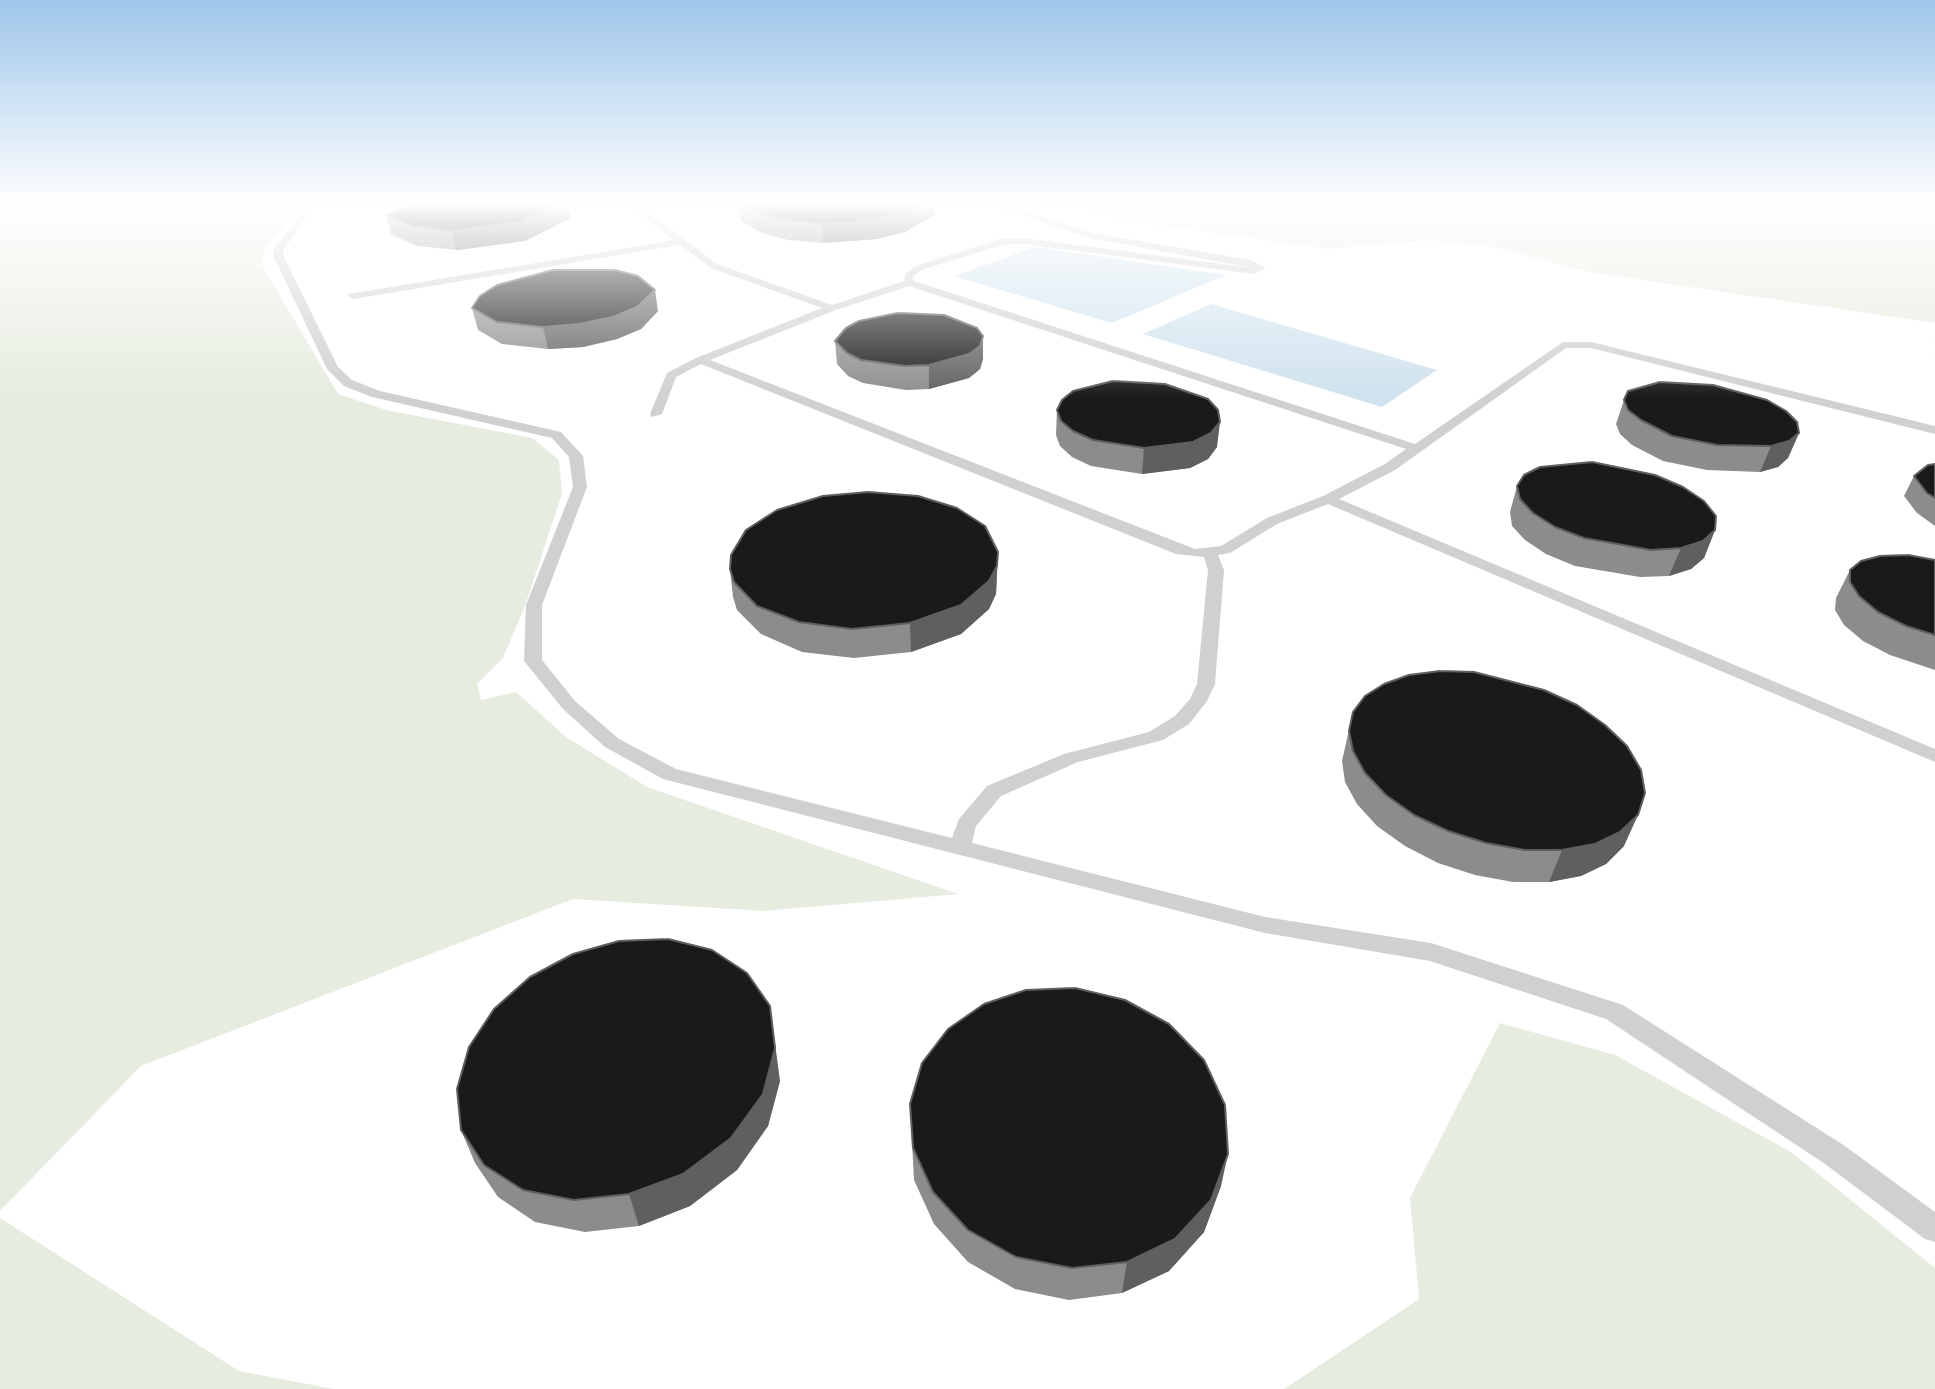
<!DOCTYPE html>
<style>
body{margin:0}
canvas{display:block;background:#fff}
</style>
<canvas width="1935" height="1389"></canvas>
<script>
const ctx = document.querySelector('canvas').getContext('2d');
ctx.lineJoin = 'round';
function fill(path, color) {
  ctx.fillStyle = color;
  ctx.fill(path, 'evenodd');
}
function toPath(rows) {
  const path = new Path2D();
  for (const r of rows) {
    path.moveTo(r[0], r[1]);
    for (let i = 2; i < r.length; i += 2) path.lineTo(r[i], r[i + 1]);
  }
  return path;
}
function stroke(path, color, width, dash) {
  ctx.strokeStyle = color;
  ctx.lineWidth = width;
  ctx.lineCap = dash ? 'butt' : 'round';
  ctx.setLineDash(dash || []);
  ctx.stroke(path);
}
const green = toPath([
 [0,204,268,204,283,210,292,219,265,249,262,265,338,394,386,410,532,438,559,460,562,494,525,606,503,658,477,684,481,700,516,692,566,737,647,787,958,894,764,911,573,899,141,1066,0,1211],
 [1070,204,1935,204,1935,323,1595,273,1497,248,1433,240,1327,249,1119,219],
 [1500,1023,1615,1055,1791,1152,1935,1268,1935,1389,1284,1389,1419,1299,1410,1198],
 [0,1218,239,1371,334,1389,0,1389]
]);
const water = toPath([
 [1035,247,1226,275,1112,323,954,276],
 [1211,304,1437,370,1382,407,1143,334]
]);
const service = toPath([
 [286,204,296,204,304,209,307,217,284,249,283,255,338,367,352,380,380,391,561,432,583,456,587,487,542,605,542,660,575,701,619,739,676,769,952,838,959,819,987,786,1064,754,1149,732,1175,716,1190,699,1197,684,1208,570,1204,557,1176,554,701,364,676,377,662,414,652,417,650,414,667,373,696,358,822,308,711,268,680,245,353,299,348,296,349,294,674,240,628,204,638,204,717,264,832,305,904,281,905,274,915,266,1001,239,1024,238,1253,268,1085,237,993,204,1006,204,1087,232,1251,260,1266,268,1253,274,1024,244,1002,245,921,270,913,277,914,281,1415,444,1563,342,1591,342,1935,426,1935,434,1591,348,1566,348,1395,470,1339,499,1935,749,1935,762,1328,504,1277,524,1230,553,1218,555,1224,570,1215,684,1207,701,1189,724,1163,740,1078,762,1001,796,976,826,972,843,1265,917,1431,943,1623,1005,1845,1146,1935,1212,1935,1242,1925,1239,1825,1164,1606,1019,1430,961,1265,933,663,779,605,747,563,709,524,661,526,605,573,487,569,457,552,438,372,397,344,386,327,369,273,255,274,249,299,217,286,204],
 [909,286,1406,449,1385,464,1323,496,1267,518,1221,546,1195,549,710,360,836,310,909,286],
 [351,204,364,204,355,208,351,204]
]);
const wall = toPath([
 [410,204,568,204,571,218,525,241,457,250,417,246,391,234,386,215],
 [739,204,934,204,934,215,905,232,877,239,823,243,788,240,762,233,741,221],
 [472,308,658,311,641,329,617,339,583,347,548,349,502,344,478,330],
 [983,336,983,359,980,369,969,378,929,389,906,390,863,383,848,376,837,364,835,341],
 [1624,400,1799,433,1788,458,1778,467,1760,472,1707,470,1663,461,1632,445,1620,434,1616,424],
 [1057,410,1217,447,1208,459,1190,468,1142,474,1091,466,1072,457,1060,446,1056,435],
 [1935,464,1935,526,1917,513,1904,496,1914,476],
 [1517,486,1715,530,1704,558,1691,569,1669,576,1640,577,1575,566,1546,554,1525,540,1512,526,1510,512],
 [998,552,996,594,989,609,961,634,911,652,854,658,802,652,761,634,737,610,733,597,730,569],
 [1935,560,1935,670,1890,655,1863,641,1844,625,1835,610,1836,598,1850,570],
 [1353,712,1624,846,1606,864,1581,876,1549,882,1513,882,1475,875,1438,863,1405,846,1377,826,1357,804,1345,782,1342,761],
 [780,1081,768,1126,737,1170,690,1206,639,1226,585,1232,535,1222,498,1197,475,1163,461,1130],
 [910,1104,1221,1186,1204,1232,1169,1271,1122,1293,1069,1300,1015,1289,968,1262,934,1224,914,1180]
]);
const shadedWall = toPath([
 [558,204,568,204,571,218,525,241,457,250,452,231],
 [920,204,934,204,934,215,905,232,877,239,823,243,822,224],
 [655,290,658,311,641,329,617,339,583,347,548,349,543,327],
 [983,336,983,359,980,369,969,378,929,389,929,365],
 [1220,422,1217,447,1208,459,1190,468,1142,474,1144,448],
 [1799,433,1788,458,1778,467,1760,472,1771,446],
 [1715,530,1704,558,1691,569,1669,576,1681,548],
 [998,552,996,594,989,609,961,634,911,652,910,623],
 [1638,815,1624,846,1606,864,1581,876,1549,882,1562,850],
 [770,1006,780,1081,768,1126,737,1170,690,1206,639,1226,629,1194],
 [1228,1154,1221,1186,1204,1232,1169,1271,1122,1293,1127,1262]
]);
const building = toPath([
 [410,204,558,204,521,222,452,231,412,226,386,215,410,204],
 [741,204,920,204,905,213,876,220,822,224,786,220,760,214,741,204],
 [553,270,615,270,638,276,655,290,637,307,613,317,579,324,543,327,497,322,472,308,480,296,497,285,553,270],
 [898,313,944,315,977,328,983,336,980,346,969,354,929,365,905,366,861,360,847,353,835,341,846,328,859,321,898,313],
 [1113,381,1165,384,1208,399,1218,410,1220,422,1211,433,1193,442,1144,448,1093,440,1073,431,1061,421,1057,410,1062,400,1073,391,1113,381],
 [1660,382,1713,385,1767,400,1786,411,1797,422,1799,433,1789,441,1771,446,1717,445,1672,436,1641,420,1628,410,1624,400,1628,391,1660,382],
 [1592,462,1655,475,1683,487,1704,501,1716,516,1715,530,1703,541,1681,548,1651,550,1584,538,1555,527,1533,513,1520,499,1517,486,1524,475,1540,467,1592,462],
 [1935,464,1935,498,1927,493,1914,476,1928,465,1935,464],
 [868,492,918,496,957,508,985,526,998,552,997,566,989,581,961,605,910,623,852,629,799,622,757,606,734,582,730,569,731,555,746,530,777,510,823,496,868,492],
 [1908,555,1935,560,1935,635,1906,626,1878,612,1859,596,1850,582,1850,570,1861,561,1880,556,1908,555],
 [1440,671,1474,672,1544,690,1577,705,1605,725,1627,746,1641,770,1645,793,1638,815,1620,832,1595,844,1562,850,1525,850,1486,843,1448,831,1414,815,1386,795,1365,773,1353,751,1349,731,1353,712,1365,696,1384,684,1409,675,1440,671],
 [668,939,712,950,747,973,770,1006,775,1048,763,1094,731,1138,683,1174,629,1194,574,1200,523,1190,484,1165,461,1130,457,1089,469,1047,494,1009,530,977,573,954,619,941,668,939],
 [1075,988,1125,1000,1169,1024,1204,1060,1225,1105,1228,1154,1211,1200,1175,1239,1127,1262,1072,1268,1016,1257,968,1230,933,1192,913,1148,910,1104,922,1063,948,1029,984,1004,1026,990,1075,988]
]);
fill(green, '#e6ecdf');
fill(water, '#cfe2ee');
fill(service, '#d0d0d0');
fill(wall, '#8c8c8c');
fill(shadedWall, '#5f5f5f');
fill(building, '#1a1a1a');
stroke(building, '#5f5f5f', 2);
const sky = ctx.createLinearGradient(0, 0, 0, 399);
sky.addColorStop(0, '#9ec6ea');
sky.addColorStop(0.51, '#fff');
sky.addColorStop(1, '#ffffff00');
ctx.fillStyle = sky;
ctx.fillRect(0, 0, 1935, 399);
</script>
